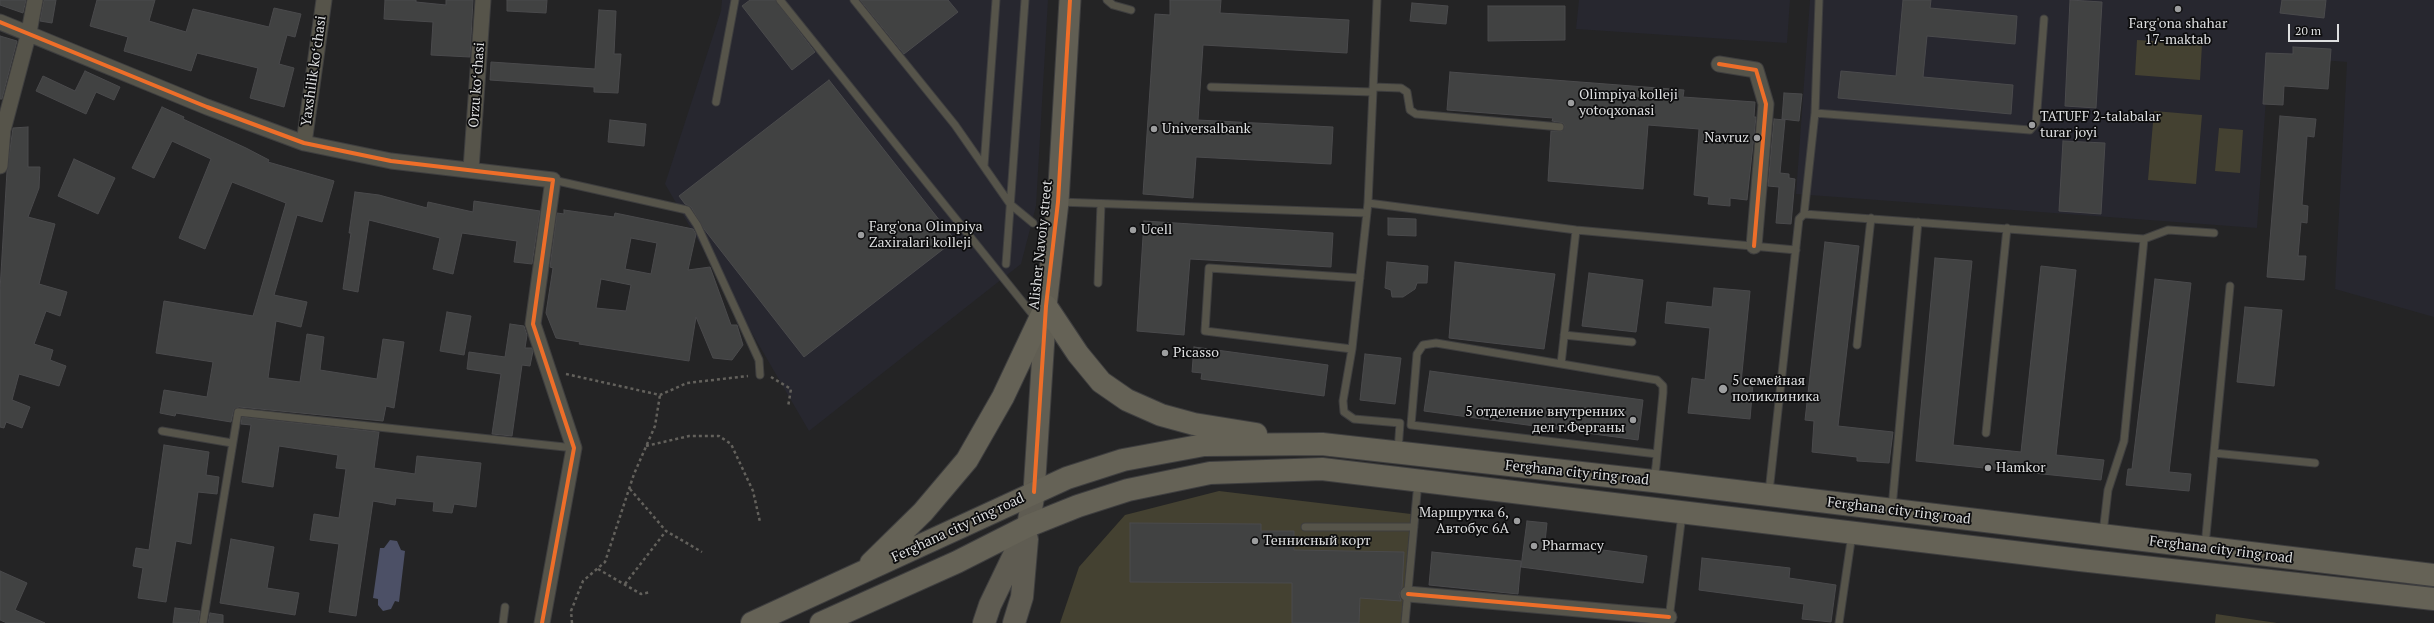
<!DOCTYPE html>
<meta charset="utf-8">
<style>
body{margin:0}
#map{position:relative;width:2434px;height:623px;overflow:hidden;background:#242425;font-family:"PT Serif",serif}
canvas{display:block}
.scale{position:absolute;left:2288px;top:24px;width:51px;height:18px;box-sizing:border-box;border:2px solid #dedfe0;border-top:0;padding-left:5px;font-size:12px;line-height:14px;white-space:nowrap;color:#dedfe0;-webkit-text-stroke:3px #0d0d0e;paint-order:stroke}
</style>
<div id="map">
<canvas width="2434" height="623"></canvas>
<div class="scale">20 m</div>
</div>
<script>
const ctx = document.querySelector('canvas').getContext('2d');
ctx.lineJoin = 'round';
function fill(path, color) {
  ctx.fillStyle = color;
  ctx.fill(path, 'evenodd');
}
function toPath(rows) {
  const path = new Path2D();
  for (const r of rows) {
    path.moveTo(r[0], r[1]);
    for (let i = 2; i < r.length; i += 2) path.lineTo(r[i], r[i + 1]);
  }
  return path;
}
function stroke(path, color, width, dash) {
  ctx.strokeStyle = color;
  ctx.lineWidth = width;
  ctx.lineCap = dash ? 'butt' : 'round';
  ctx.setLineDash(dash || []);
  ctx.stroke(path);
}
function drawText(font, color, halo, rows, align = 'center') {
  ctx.font = font + ' "PT Serif",serif';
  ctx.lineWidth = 3.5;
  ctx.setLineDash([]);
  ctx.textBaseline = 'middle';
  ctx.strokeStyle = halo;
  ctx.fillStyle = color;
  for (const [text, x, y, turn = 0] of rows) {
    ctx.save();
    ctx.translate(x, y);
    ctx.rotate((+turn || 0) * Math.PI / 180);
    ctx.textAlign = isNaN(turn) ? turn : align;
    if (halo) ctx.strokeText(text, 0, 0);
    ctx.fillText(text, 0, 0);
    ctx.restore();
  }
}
const built = toPath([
 [722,0,1048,0,1036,206,1021,264,809,431,665,184,721,11],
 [1579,0,1790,0,1787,43,1576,29],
 [1810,0,2434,0,2434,317,2335,289,2347,62,2269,56,2257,228,1796,194]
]);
const green = toPath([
 [2137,40,2202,44,2200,80,2135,75],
 [2154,111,2202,115,2196,184,2148,180],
 [2219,128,2243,130,2240,173,2215,171],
 [1219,491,1411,514,1401,623,1060,623,1079,567,1125,515],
 [2216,614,2277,623,2215,623]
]);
const water = toPath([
 [390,540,397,541,401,550,405,551,399,602,395,601,391,609,383,611,378,605,378,599,373,598,380,548,384,548]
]);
const building = toPath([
 [0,0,26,0,23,13,0,5,0,0],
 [44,0,56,0,52,23,40,21,44,0],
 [97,0,155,0,149,21,186,32,193,9,269,27,274,8,301,14,295,37,287,35,279,64,294,68,284,107,250,98,258,68,197,53,191,71,124,51,128,37,90,26,97,0],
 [385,0,416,0,416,2,446,5,446,0,473,0,470,57,431,55,433,22,384,19,385,0],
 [507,0,547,0,546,13,507,11,507,0],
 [750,0,775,0,815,52,792,70,742,6,750,0],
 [860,0,948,0,958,12,904,54,860,0],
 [1170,0,1221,0,1220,13,1349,20,1347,53,1203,45,1198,120,1333,127,1331,164,1196,157,1193,198,1143,194,1155,14,1170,15,1170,0],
 [1903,0,1931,0,1930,8,2017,16,2015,44,1927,36,1923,77,2013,85,2011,114,1838,98,1841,71,1896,76,1903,0],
 [2070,0,2102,2,2096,108,2065,106,2070,0],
 [2282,0,2326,0,2324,18,2280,13,2282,0],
 [1412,3,1448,6,1446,24,1410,21,1412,3],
 [1488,6,1565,6,1565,40,1488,41,1488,6],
 [599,10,616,11,614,54,621,54,618,93,594,92,594,87,490,80,491,62,595,69,599,10],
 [0,36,17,41,2,99,0,99,0,36],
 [2293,47,2331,49,2328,89,2284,86,2283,105,2263,104,2266,53,2293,54,2293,47],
 [85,71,120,87,114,100,96,92,86,114,36,91,43,76,75,91,85,71],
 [1450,72,1684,90,1683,97,1755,102,1754,117,1756,117,1747,200,1730,198,1730,206,1708,204,1709,197,1694,195,1699,129,1648,125,1643,189,1548,181,1551,131,1562,131,1565,127,1563,123,1552,121,1553,118,1447,110,1450,72],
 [829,80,955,240,804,357,704,229,691,207,685,204,679,196,829,80],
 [1784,93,1802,94,1799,121,1782,119,1784,93],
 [162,107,184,117,183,119,246,148,269,160,268,162,334,181,322,222,297,215,274,295,307,302,301,327,276,321,268,378,300,382,307,334,324,337,320,370,377,379,383,339,404,342,394,408,386,406,383,421,239,407,234,409,231,422,176,413,175,416,160,413,164,390,207,397,213,362,156,353,164,301,253,316,286,203,232,182,205,249,179,238,211,159,172,141,154,178,132,168,162,107],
 [2280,116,2316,119,2314,137,2307,136,2302,205,2308,206,2307,223,2301,222,2298,256,2306,256,2304,280,2267,277,2280,116],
 [1774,119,1785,120,1780,173,1789,174,1789,178,1795,179,1791,224,1776,223,1779,187,1768,186,1774,119],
 [610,120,646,124,644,146,608,142,610,120],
 [28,127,28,167,40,167,39,188,28,217,55,224,39,284,67,292,60,316,46,311,34,344,53,350,50,360,66,366,59,386,19,374,12,400,30,407,22,428,6,422,4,428,0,427,0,290,7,171,13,128,28,127],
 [2063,141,2105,143,2101,214,2059,211,2063,141],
 [74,159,115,178,98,214,58,196,74,159],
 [355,192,379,195,427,208,428,202,473,212,474,201,540,211,532,264,514,262,517,241,462,233,453,274,433,269,440,238,369,220,358,292,343,289,351,233,349,233,355,192],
 [564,210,614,217,615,213,693,229,696,234,688,270,710,267,731,325,737,325,743,345,732,360,713,358,696,317,689,361,579,344,580,342,556,338,546,313,553,268,550,267,557,213,564,214,564,210],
 [631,238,657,243,651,274,625,269,631,238],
 [601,279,631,285,626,311,596,308,601,279],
 [1388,218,1416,219,1416,236,1388,235,1388,218],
 [1144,221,1333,233,1331,267,1190,259,1184,335,1137,331,1144,221],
 [1825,242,1859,246,1838,426,1893,432,1889,463,1857,461,1857,457,1812,452,1814,421,1805,420,1825,242],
 [1935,258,1972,261,1953,445,2021,452,2041,266,2076,270,2056,455,2104,460,2101,480,1916,461,1935,258],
 [1387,262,1428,266,1427,283,1417,283,1415,289,1403,297,1392,297,1391,290,1385,288,1387,262],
 [1455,262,1555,274,1544,349,1449,338,1455,262],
 [1589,273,1643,280,1636,332,1582,326,1589,273],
 [2155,279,2191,283,2169,472,2191,474,2189,491,2126,485,2128,469,2132,469,2155,279],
 [1714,288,1750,291,1741,383,1753,384,1750,419,1688,413,1692,378,1705,380,1710,328,1665,323,1667,302,1712,307,1714,288],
 [2245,307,2282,310,2274,386,2237,382,2245,307],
 [447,312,471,316,464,355,440,351,447,312],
 [510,324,524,326,527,335,525,348,532,348,533,351,530,366,522,365,512,436,492,434,501,374,467,369,469,352,505,357,510,324],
 [1194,347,1328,365,1324,396,1201,379,1202,373,1192,372,1194,347],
 [1365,354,1401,358,1395,404,1360,400,1365,354],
 [1430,371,1643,400,1638,440,1424,411,1430,371],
 [242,417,379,432,374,468,415,474,417,456,481,463,476,507,454,504,452,513,433,511,434,502,396,498,395,505,373,501,356,616,329,612,339,544,310,540,314,514,339,518,346,469,336,468,338,455,279,446,273,487,242,482,251,425,241,424,242,417],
 [164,445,209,452,206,475,219,477,217,494,198,492,191,544,176,541,166,602,138,598,143,568,133,566,136,548,149,550,164,445],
 [1527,521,1547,523,1545,542,1647,556,1643,583,1521,567,1527,521],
 [1130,523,1261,524,1261,531,1294,531,1294,550,1404,552,1402,588,1399,594,1401,601,1360,598,1359,623,1292,623,1292,583,1130,582,1130,523],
 [231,539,274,547,267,588,299,593,295,615,220,603,231,539],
 [1432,552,1521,561,1518,594,1429,585,1432,552],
 [1702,558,1790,568,1789,578,1836,585,1831,622,1802,619,1804,604,1699,590,1702,558],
 [0,571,27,583,15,610,45,623,7,623,0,620,0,571],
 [175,608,200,611,198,623,173,623,175,608],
 [210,613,223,615,223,623,208,623,210,613]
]);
const path = toPath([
 [566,374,660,395,687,383,748,376],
 [771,377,791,389,788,407],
 [646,446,689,436,719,436,731,444,753,491,760,522],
 [630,489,666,531,702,552],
 [598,569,641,594,651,592],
 [625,584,666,531],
 [572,623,571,611,583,581,605,562,634,474,655,426,660,395]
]);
const lane = toPath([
 [780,0,1037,320],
 [854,0,955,125,1010,204,1033,223],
 [1107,0,1113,5,1131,10],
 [1377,0,1368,203,1352,349,1343,401,1344,412,1354,419,1400,423,1398,451],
 [1211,87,1373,92],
 [1373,87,1401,88,1407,92,1410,110,1416,114,1560,127],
 [716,102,735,0],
 [1815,113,2030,130,2036,123,2044,19],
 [984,166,996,0],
 [553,180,687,210,697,225,759,360,760,375],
 [1059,202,1367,213],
 [1368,203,1576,230,1796,250],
 [1804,214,1815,113,1819,0],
 [1006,264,1025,0],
 [1098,283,1101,204],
 [1564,335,1632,342],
 [1857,345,1871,218],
 [1352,349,1205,331,1209,268,1360,278],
 [1561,364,1576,230],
 [162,431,232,443],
 [1986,433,2007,228],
 [2214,453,2315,463],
 [1654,479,1656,466,1663,393,1663,386,1657,380,1436,343,1423,345,1417,354,1411,425,1657,454],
 [1769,492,1799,219,1804,214,2144,239,2168,230,2214,233],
 [1892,508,1918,222],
 [1305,527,1414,527],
 [2103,533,2108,490,2124,441,2144,239],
 [2205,546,2230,286],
 [1669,619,1682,514],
 [203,623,238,412,574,448],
 [503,623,505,607],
 [1405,623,1418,482],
 [1839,623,1852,534]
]);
const street = toPath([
 [0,22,207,107,304,143,391,161,553,180,533,324,574,448,542,623],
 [1719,64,1756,70,1766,104,1754,246],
 [304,143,324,0],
 [0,166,3,130,29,32,35,0],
 [471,169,483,0],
 [1408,594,1669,617]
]);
const secondary = toPath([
 [1034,492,1046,306,1058,202,1070,0]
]);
const primary = toPath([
 [984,623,990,605,1028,526,1034,492],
 [1014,623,1022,597,1027,539]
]);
const highway = toPath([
 [1046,306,1078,354,1101,382,1127,400,1161,415,1194,424,1256,434],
 [871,563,923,512,967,460,1003,397,1046,306],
 [752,623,1067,478,1123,460,1204,445,1322,444,1653,481,2434,575],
 [821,623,957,562,1028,526,1078,506,1128,490,1210,473,1322,469,2080,560,2434,599]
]);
const cycleway = toPath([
 [0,22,207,107,304,143,391,161,553,180,533,324,574,448,542,623],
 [1719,64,1756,70,1766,104,1754,246],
 [1034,492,1046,306,1058,202,1070,0],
 [1408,594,1669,617]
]);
const markers = [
 [2178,9,4,"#9d9e9f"],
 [1571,103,4,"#9d9e9f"],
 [2032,125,4,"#9d9e9f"],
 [1154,129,4,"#9d9e9f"],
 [1757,138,4,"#9d9e9f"],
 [1133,230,4,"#9d9e9f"],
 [861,235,4,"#9d9e9f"],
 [1165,353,4,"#9d9e9f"],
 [1723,389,5,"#9d9e9f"],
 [1633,420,4,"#9d9e9f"],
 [1988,468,4,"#9d9e9f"],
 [1517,521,4,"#9d9e9f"],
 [1255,541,4,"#9d9e9f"],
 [1534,546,4,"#9d9e9f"]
];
const poiNames = [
 ["Farg'ona shahar",2178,24,"center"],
 ["17-maktab",2178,40,"center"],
 ["Olimpiya kolleji",1579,95],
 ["yotoqxonasi",1579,111],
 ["TATUFF 2-talabalar",2040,117],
 ["turar joyi",2040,133],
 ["Universalbank",1162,129],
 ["Navruz",1749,138,"right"],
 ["Farg'ona Olimpiya",869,227],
 ["Zaxiralari kolleji",869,243],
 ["Ucell",1141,230],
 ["Picasso",1173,353],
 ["5 семейная",1732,381],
 ["поликлиника",1732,397],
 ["5 отделение внутренних",1625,412,"right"],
 ["дел г.Ферганы",1625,428,"right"],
 ["Hamkor",1996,468],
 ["Маршрутка 6,",1509,513,"right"],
 ["Автобус 6А",1509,529,"right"],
 ["Теннисный корт",1263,541],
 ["Pharmacy",1542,546]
];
const streetNames = [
 ["Yaxshilik koʻchasi",314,71,-82],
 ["Orzu koʻchasi",477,85,-86],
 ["Alisher Navoiy street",1041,245,-84],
 ["Ferghana city ring road",1577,473,6],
 ["Ferghana city ring road",1899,511,7],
 ["Ferghana city ring road",958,528,-25],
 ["Ferghana city ring road",2221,550,7]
];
fill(built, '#27272f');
fill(green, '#444131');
fill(water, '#4c5066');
fill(building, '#414242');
stroke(building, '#4a4a4c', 1);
stroke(lane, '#3e3e3f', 9);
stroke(street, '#3e3e3f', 17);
stroke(secondary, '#3e3e3f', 23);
stroke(primary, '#3e3e3f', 24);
stroke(highway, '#3e3e3f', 24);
stroke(path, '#63615c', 2.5, [3, 3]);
stroke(lane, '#56544a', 7);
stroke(street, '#56544a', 15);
stroke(secondary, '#615e53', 21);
stroke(primary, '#5f5c52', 22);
stroke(highway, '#656256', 22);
stroke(cycleway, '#ee6e29', 4);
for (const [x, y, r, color] of markers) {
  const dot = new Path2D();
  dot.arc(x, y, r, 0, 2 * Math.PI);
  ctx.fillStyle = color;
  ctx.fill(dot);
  stroke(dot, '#0d0d0e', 1.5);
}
drawText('14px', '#dedfe0', '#0d0d0e', poiNames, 'left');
drawText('14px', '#dedfe0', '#0d0d0e', streetNames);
</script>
